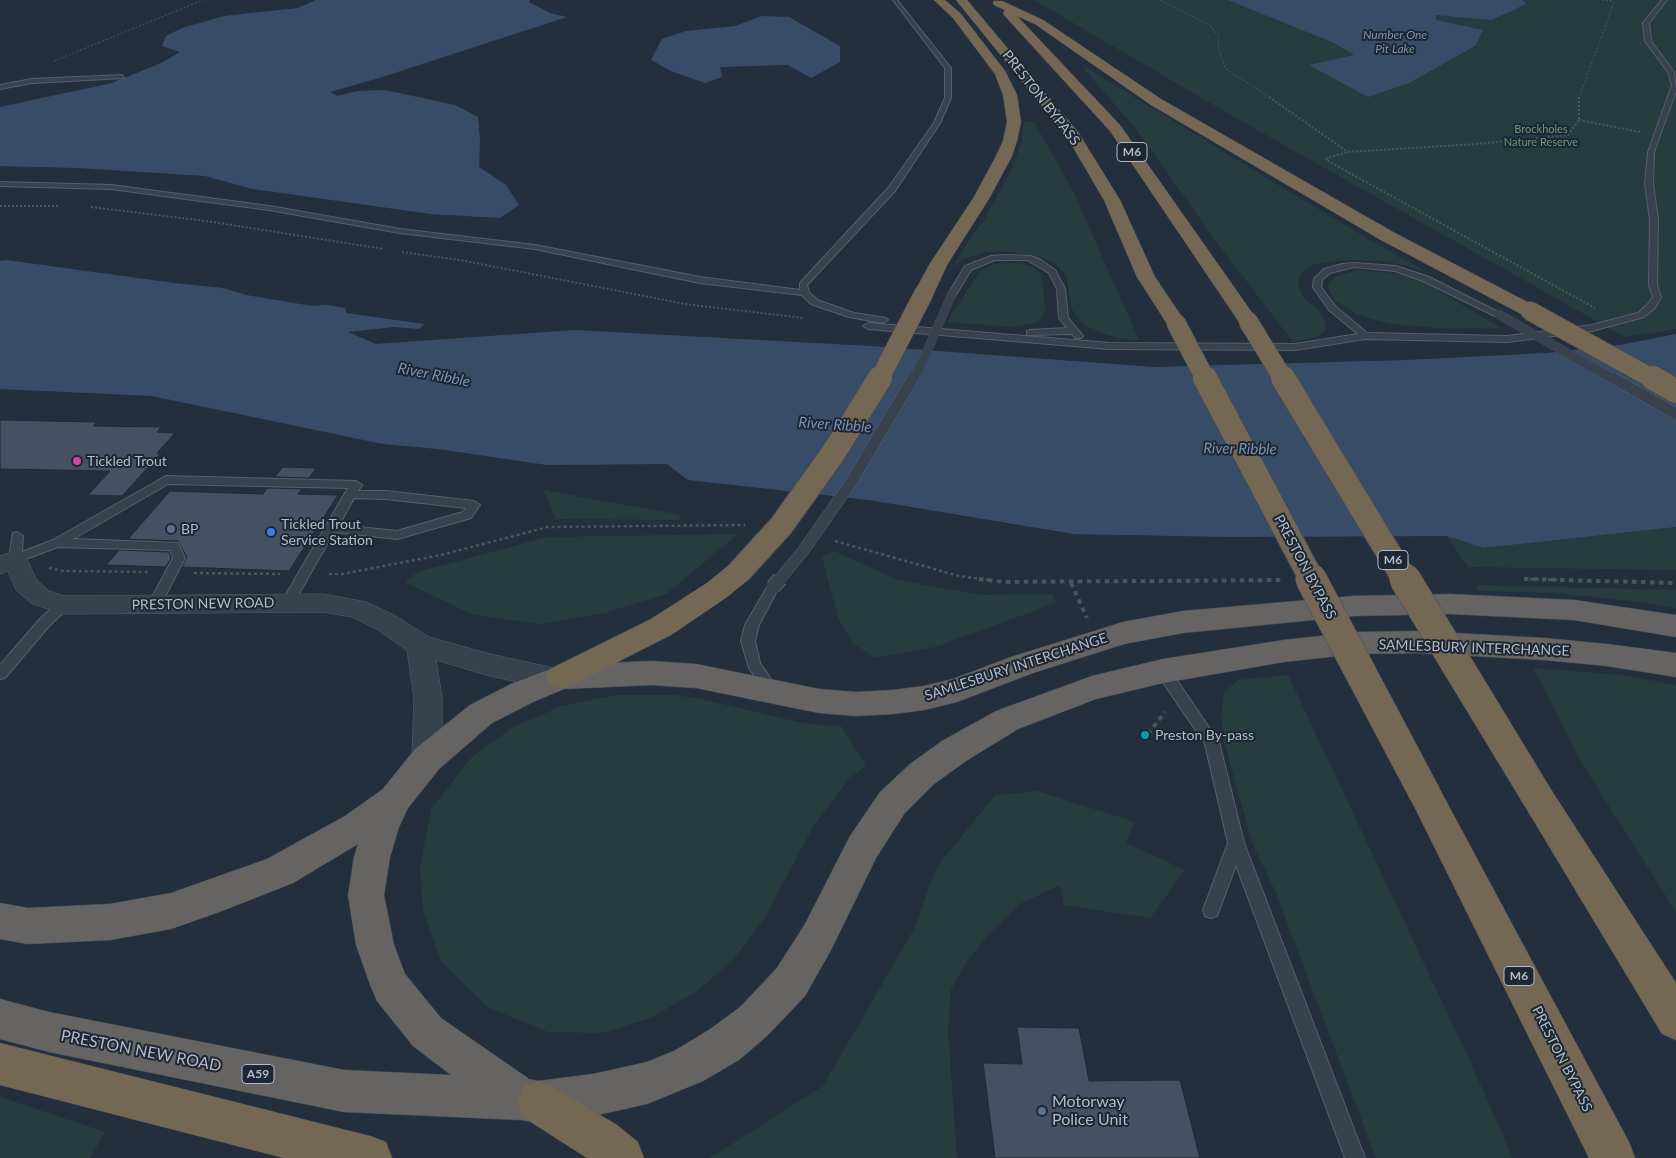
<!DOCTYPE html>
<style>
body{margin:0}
canvas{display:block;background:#242f3e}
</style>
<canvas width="1676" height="1158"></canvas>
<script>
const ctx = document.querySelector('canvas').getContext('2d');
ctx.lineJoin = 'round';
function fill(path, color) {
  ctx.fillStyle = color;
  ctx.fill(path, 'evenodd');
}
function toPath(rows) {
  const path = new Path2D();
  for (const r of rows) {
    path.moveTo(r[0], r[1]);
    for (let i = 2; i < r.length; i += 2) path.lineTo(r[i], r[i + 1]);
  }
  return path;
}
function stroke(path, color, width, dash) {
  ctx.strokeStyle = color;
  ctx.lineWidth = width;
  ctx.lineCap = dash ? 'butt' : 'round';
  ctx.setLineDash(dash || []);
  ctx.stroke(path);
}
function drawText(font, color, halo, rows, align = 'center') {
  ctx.font = font + ' Lato,sans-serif';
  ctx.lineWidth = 4;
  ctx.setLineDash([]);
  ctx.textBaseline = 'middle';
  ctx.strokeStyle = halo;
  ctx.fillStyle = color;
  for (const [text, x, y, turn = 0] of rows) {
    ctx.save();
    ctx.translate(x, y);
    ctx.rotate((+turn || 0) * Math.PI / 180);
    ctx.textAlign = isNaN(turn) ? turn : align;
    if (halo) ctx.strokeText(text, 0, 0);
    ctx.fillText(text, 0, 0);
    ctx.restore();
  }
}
const green = toPath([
 [1034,0,1676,0,1676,329,1625,337,1243,122],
 [1084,66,1255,171,1382,247,1433,275,1408,266,1383,261,1341,260,1312,265,1303,271,1298,281,1299,288,1303,297,1320,312,1326,324,1325,331,1318,336,1293,342,1213,237,1137,130,1085,70],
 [1024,121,1034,122,1073,191,1139,340,1119,338,1104,334,1083,324,1072,309,1067,280,1064,272,1054,263,1041,257,1005,251,987,252,963,259,953,268,963,249,984,220,1011,171,1022,140],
 [1006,263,1020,263,1033,267,1042,275,1045,312,1042,318,1034,323,1012,327,947,322,980,271,991,265],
 [1359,270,1393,273,1412,278,1429,285,1501,328,1448,329,1391,324,1358,315,1336,301,1330,293,1328,286,1330,281,1336,276],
 [543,490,681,515,679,520,556,519],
 [1676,527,1676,570,1468,567,1447,536,1483,548],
 [738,534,666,594,604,613,541,624,473,615,405,582,418,572,547,537],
 [834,551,898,580,982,595,1052,594,1056,603,935,647,875,658,853,643,838,618,822,557],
 [1475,585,1676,590,1676,608,1631,601,1554,593,1479,591],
 [1533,668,1623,675,1676,685,1676,912,1583,765],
 [1288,675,1468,1057,1513,1158,1376,1158,1276,893,1252,842,1225,745,1221,716,1224,692,1238,680],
 [616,695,675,695,705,700,807,724,841,726,866,766,849,779,813,827,765,917,732,961,698,990,651,1018,602,1033,548,1032,489,1008,441,961,423,911,420,869,431,809,471,758,513,727,562,706],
 [1037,791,1135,822,1126,843,1185,870,1150,918,1064,905,1060,885,1020,904,988,935,966,962,951,990,948,1030,957,1158,710,1158,823,1086,914,929,936,868,995,795],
 [0,1097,105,1132,90,1158,0,1158]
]);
const water = toPath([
 [316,0,530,0,529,2,550,13,567,17,379,78,330,92,337,96,358,91,385,90,455,105,478,117,480,140,479,167,506,185,519,205,500,218,431,214,253,189,205,176,79,168,0,166,0,107,112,83,161,63,180,52,162,46,166,36,182,28,224,16,298,8],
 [1228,0,1522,0,1526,4,1492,20,1436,15,1436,20,1483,30,1475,46,1409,83,1368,97,1309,65,1354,55,1334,43],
 [762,16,789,17,840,46,840,62,811,78,788,65,720,67,722,77,705,83,671,71,651,60,662,39,686,31,735,26],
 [6,260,174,283,223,288,246,295,312,306,327,305,345,308,346,313,424,324,419,329,394,327,348,332,376,344,575,330,870,346,1154,367,1407,360,1546,353,1620,345,1676,334,1676,527,1483,548,1447,536,1231,537,1074,534,869,500,688,480,667,464,547,465,438,449,383,444,152,396,0,389,0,261]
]);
const building = toPath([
 [0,420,97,422,93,426,161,427,157,432,175,433,157,453,160,454,122,496,88,495,110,471,0,469,0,420],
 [283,467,316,468,309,478,275,477,283,467],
 [267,488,302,489,298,494,338,495,289,571,182,567,187,557,178,541,128,539,170,491,263,494,267,488],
 [119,550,169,552,171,558,166,567,106,565,119,550],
 [1017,1027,1079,1028,1089,1081,1180,1080,1200,1158,995,1158,983,1063,1022,1064,1017,1027]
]);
const pathFar3 = toPath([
 [1160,0,1211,26,1218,36,1219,52,1226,69,1271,98],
 [1602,0,1614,1],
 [54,61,203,0],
 [1579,98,1615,0]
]);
const pathFar2 = toPath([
 [1269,97,1348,152],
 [1579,97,1579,120,1568,135,1478,144,1348,152,1327,158,1326,160,1595,308],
 [1579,120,1640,132],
 [0,206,59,206],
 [91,207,206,221,384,249],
 [402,252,460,260,685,304,803,318]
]);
const pathFar1 = toPath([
 [835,541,959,576,989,580],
 [49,568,64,571,148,572],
 [194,573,280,574],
 [329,574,342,574,441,555,548,527,745,525],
 [1524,579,1560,580]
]);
const path = toPath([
 [979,579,1004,582,1281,580],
 [1524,579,1676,583],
 [1071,583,1087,618],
 [1148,734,1165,712]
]);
const service = toPath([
 [893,0,897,0,951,68,951,98,940,123,895,191,807,285,809,292,817,300,854,313,886,318,888,320,883,323,849,317,811,304,802,295,700,283,535,249,400,233,269,210,111,189,0,186,0,182,111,185,269,206,400,229,535,245,700,277,800,290,800,283,889,187,934,123,945,98,945,68,893,0],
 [1662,0,1667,0,1649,23,1651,41,1674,72,1676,91,1654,152,1653,183,1658,220,1657,285,1661,297,1655,308,1644,317,1592,331,1507,342,1365,339,1295,350,1109,349,868,329,863,326,868,323,1109,343,1295,344,1358,334,1329,310,1313,287,1314,279,1324,269,1342,264,1354,263,1396,266,1429,277,1502,314,1498,317,1495,316,1423,281,1395,271,1354,267,1330,273,1322,280,1321,287,1335,306,1367,333,1507,336,1592,325,1638,313,1648,304,1653,297,1649,285,1650,220,1645,183,1648,152,1672,85,1668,72,1645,41,1643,23,1662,0],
 [122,75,124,78,32,83,0,89,0,85,32,79,122,75],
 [1007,255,1031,256,1041,260,1055,270,1065,289,1068,318,1083,336,1081,338,1075,338,1072,334,1027,335,1027,331,1030,330,1067,328,1059,318,1057,289,1049,273,1027,260,995,260,971,270,954,298,948,298,947,296,965,266,991,256,1007,255],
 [166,476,356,481,362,485,358,491,386,491,474,501,480,505,471,518,397,539,334,532,292,606,287,608,282,606,281,603,348,488,168,484,73,539,178,543,185,558,159,608,154,610,149,608,148,605,173,558,170,550,58,547,15,563,9,559,13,533,17,532,23,536,22,552,53,540,166,476],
 [354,498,386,499,466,508,463,512,397,531,339,525,354,498],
 [773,583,777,584,779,587,759,625,755,641,760,663,779,691,777,695,772,697,767,695,749,668,741,641,745,625,769,584,773,583],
 [63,600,68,602,69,605,68,608,49,626,5,678,0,679,0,665,39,620,58,602,63,600],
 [1163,666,1168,667,1219,742,1244,843,1365,1158,1345,1158,1236,865,1217,916,1211,918,1205,916,1203,910,1228,843,1205,744,1158,675,1156,671,1158,667,1163,666]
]);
const minor = toPath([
 [15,551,24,553,36,579,49,591,64,596,323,594,366,602,394,615,429,637,490,654,554,668,564,671,568,679,564,687,554,690,490,676,436,660,442,698,442,759,438,768,427,772,416,768,412,759,414,698,407,650,376,629,352,617,323,612,63,614,31,603,16,590,8,571,0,574,0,556,15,551]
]);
const trunk = toPath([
 [1450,594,1574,600,1676,615,1676,637,1574,620,1450,614,1353,616,1183,633,1124,644,1033,673,957,702,924,710,893,714,856,716,819,713,696,688,651,685,564,689,533,702,492,723,439,769,408,808,399,827,390,857,384,895,394,945,405,974,441,1018,529,1079,538,1081,593,1074,647,1062,674,1051,709,1030,740,1007,777,968,805,924,850,836,880,792,910,764,942,741,996,711,1092,676,1163,659,1284,640,1356,632,1419,631,1544,638,1607,644,1676,653,1676,677,1607,666,1544,660,1419,653,1356,654,1284,662,1163,683,1096,699,1018,729,966,761,934,784,904,814,876,858,831,950,805,996,768,1035,739,1060,703,1081,647,1104,593,1116,538,1123,521,1120,344,1112,49,1052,0,1039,0,999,49,1012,344,1070,451,1075,413,1046,377,1001,371,987,356,945,348,895,354,857,358,844,293,883,222,911,171,929,110,940,28,944,0,939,0,903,28,908,110,904,171,893,267,859,345,816,383,789,415,749,470,705,511,684,561,665,651,661,696,664,819,689,856,692,893,690,924,686,953,679,1011,657,1123,622,1183,611,1353,596,1450,594]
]);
const motorway = toPath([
 [934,0,945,0,961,14,1005,71,1017,95,1021,122,1017,141,1012,156,990,197,947,265,934,293,931,297,924,299,917,297,914,293,929,265,974,197,996,156,1003,141,1007,122,1003,95,995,74,953,18,934,0],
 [956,0,967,0,1078,132,1120,200,1155,277,1186,323,1183,327,1176,329,1169,327,1137,277,1104,200,1067,137,956,0],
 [994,1,1002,1,1043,20,1161,99,1393,232,1537,307,1540,311,1537,315,1530,317,1523,315,1381,240,1151,105,1035,24,1017,16,1120,125,1258,321,1255,325,1248,327,1241,325,1110,131,1004,15,1003,13,1005,10,994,5,993,3,994,1],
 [739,562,749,565,753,572,749,579,727,597,671,635,572,685,561,689,550,685,546,677,550,669,651,619,707,583,729,565,739,562],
 [1425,779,1437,784,1629,1142,1635,1158,1589,1158,1408,794,1413,784,1425,779],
 [1538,783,1550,788,1676,983,1676,1040,1662,1034,1526,808,1521,798,1526,788,1538,783],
 [0,1043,370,1136,386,1142,392,1158,284,1158,0,1085,0,1043],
 [538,1081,553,1087,617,1125,638,1142,644,1158,587,1158,523,1117,517,1102,523,1087,538,1081]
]);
const serviceBridgeFar2 = toPath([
 [1498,314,1615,380],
 [912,380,921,365,951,296]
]);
const serviceBridgeFar1 = toPath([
 [1613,378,1676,414],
 [779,580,803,551,852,481,913,378]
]);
const serviceBridge = toPath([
 [773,587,780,579]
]);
const motorwayBridgeFar2 = toPath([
 [1530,311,1655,380],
 [1248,321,1284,380],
 [1176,323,1206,380],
 [879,380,924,293]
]);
const motorwayBridgeFar1 = toPath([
 [1205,378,1312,580],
 [1283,378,1405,580],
 [1653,378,1676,391],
 [739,572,781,526,834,452,880,378]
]);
const motorwayBridge = toPath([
 [1311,579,1425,794],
 [1405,579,1538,798]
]);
const markers = [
 [77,461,5,"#d1479c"],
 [171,529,5,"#5c6f8a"],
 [271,532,5,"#3f7fe0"],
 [1145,735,5,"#0f9aa8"],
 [1042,1111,5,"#5c6f8a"]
];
const farParknames = [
 ["Brockholes",1541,129],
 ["Nature Reserve",1541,142]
];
const farWaternames = [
 ["Number One",1395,35],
 ["Pit Lake",1395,49]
];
const shields = [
 [1132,152,30],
 [1393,560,30],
 [1519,976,30],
 [258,1074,32]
];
const shieldNames = [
 ["M6",1132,152],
 ["M6",1393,560],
 ["M6",1519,976],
 ["A59",258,1074]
];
const streetNames = [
 ["PRESTON BYPASS",1041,98,52],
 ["PRESTON BYPASS",1305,567,62],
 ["PRESTON NEW ROAD",203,604,-1],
 ["SAMLESBURY INTERCHANGE",1474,648,2],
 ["SAMLESBURY INTERCHANGE",1016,667,-18],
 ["PRESTON BYPASS",1562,1059,63]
];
const poiNames = [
 ["Tickled Trout",87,461],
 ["Tickled Trout",281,524],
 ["Service Station",281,540],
 ["BP",181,529],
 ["Preston By-pass",1155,735]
];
const waterNames = [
 ["River Ribble",434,375,11],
 ["River Ribble",835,425,4],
 ["River Ribble",1240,449,1]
];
const nearStreetnames = [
 ["PRESTON NEW ROAD",141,1051,11]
];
const nearPoinames = [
 ["Motorway",1052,1102],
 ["Police Unit",1052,1120]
];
fill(green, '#263c3f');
fill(water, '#394c67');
fill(building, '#455162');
stroke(building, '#1f2835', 1);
stroke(service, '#565f6c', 2);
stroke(minor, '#565f6c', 1);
stroke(trunk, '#434c59', 1);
stroke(motorway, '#434c59', 1);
stroke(pathFar3, '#44595c', 1, [2, 2]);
stroke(pathFar2, '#44595c', 2, [2, 2]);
stroke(pathFar1, '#44595c', 2.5, [3, 3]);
stroke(path, '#44595c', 4, [4.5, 4.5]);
fill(service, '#38414e');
fill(minor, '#38414e');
fill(trunk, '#656462');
fill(motorway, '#746855');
stroke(serviceBridgeFar2, '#565f6c', 9, []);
stroke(serviceBridgeFar1, '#565f6c', 12, []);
stroke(serviceBridge, '#565f6c', 16, []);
stroke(motorwayBridgeFar2, '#434c59', 20, []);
stroke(motorwayBridgeFar1, '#434c59', 26, []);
stroke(motorwayBridge, '#434c59', 32, []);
stroke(serviceBridgeFar2, '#38414e', 9);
stroke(serviceBridgeFar1, '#38414e', 11);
stroke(serviceBridge, '#38414e', 14);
stroke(motorwayBridgeFar2, '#746855', 19);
stroke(motorwayBridgeFar1, '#746855', 24);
stroke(motorwayBridge, '#746855', 31);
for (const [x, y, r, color] of markers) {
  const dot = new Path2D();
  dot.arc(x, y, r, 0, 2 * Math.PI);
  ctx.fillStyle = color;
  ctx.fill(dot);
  stroke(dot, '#1d2633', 2);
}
drawText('11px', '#6b9a76', '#1d2633', farParknames);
drawText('italic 12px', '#7c92b1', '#1d2633', farWaternames);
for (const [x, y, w] of shields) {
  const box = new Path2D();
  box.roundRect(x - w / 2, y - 9.5, w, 19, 4);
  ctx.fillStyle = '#1d2633';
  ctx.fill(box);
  stroke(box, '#b4bcc9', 1);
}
drawText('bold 12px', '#b4bcc9', null, shieldNames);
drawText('14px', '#b4bcc9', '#1d2633', streetNames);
drawText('14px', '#b4bcc9', '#1d2633', poiNames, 'left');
drawText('italic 15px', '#7c92b1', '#1d2633', waterNames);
drawText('16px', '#b4bcc9', '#1d2633', nearStreetnames);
drawText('16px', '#b4bcc9', '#1d2633', nearPoinames, 'left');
</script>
